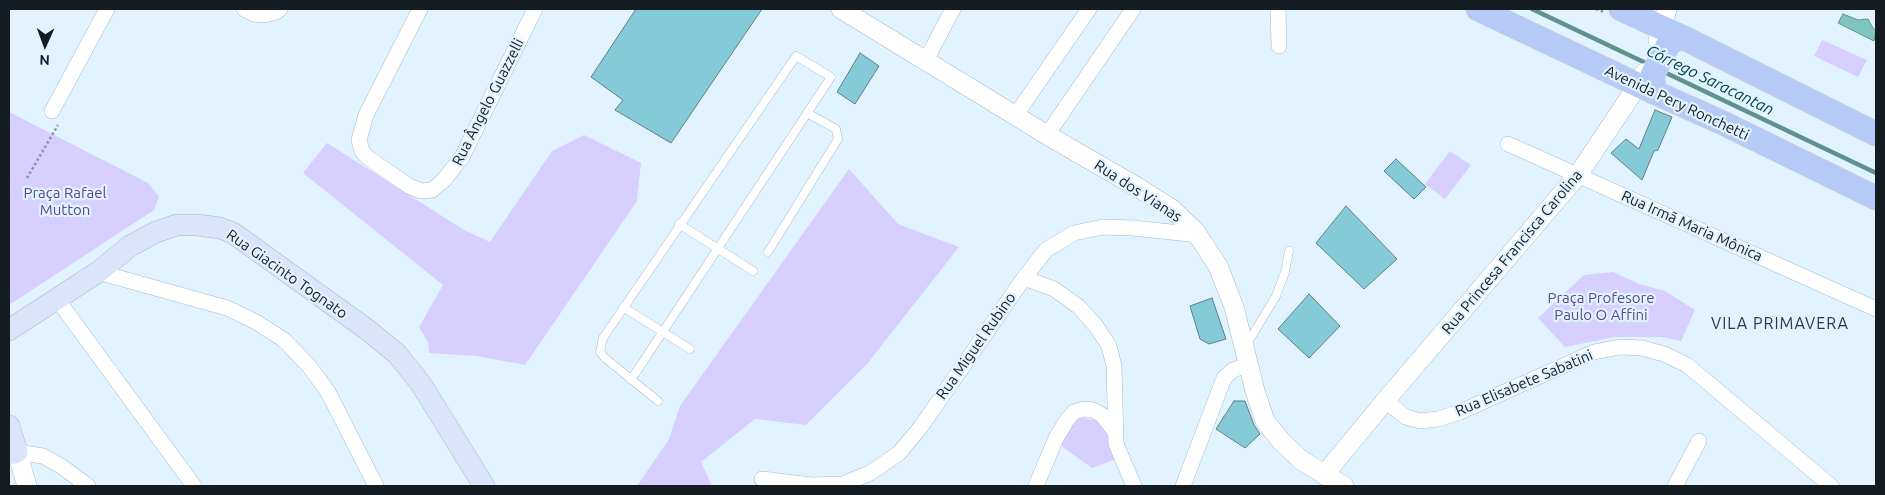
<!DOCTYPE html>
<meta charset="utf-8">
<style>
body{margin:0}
#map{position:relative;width:1885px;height:495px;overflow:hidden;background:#e1f3ff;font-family:Ubuntu,sans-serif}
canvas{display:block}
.frame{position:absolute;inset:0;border:10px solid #141c21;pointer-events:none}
.north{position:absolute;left:20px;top:20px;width:50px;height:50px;-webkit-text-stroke:4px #e1f3ff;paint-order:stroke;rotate:182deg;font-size:14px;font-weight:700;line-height:20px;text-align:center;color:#141c21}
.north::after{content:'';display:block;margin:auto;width:18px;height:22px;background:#141c21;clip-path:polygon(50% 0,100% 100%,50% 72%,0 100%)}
</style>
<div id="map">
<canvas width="1885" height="495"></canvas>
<div class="frame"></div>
<div class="north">N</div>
</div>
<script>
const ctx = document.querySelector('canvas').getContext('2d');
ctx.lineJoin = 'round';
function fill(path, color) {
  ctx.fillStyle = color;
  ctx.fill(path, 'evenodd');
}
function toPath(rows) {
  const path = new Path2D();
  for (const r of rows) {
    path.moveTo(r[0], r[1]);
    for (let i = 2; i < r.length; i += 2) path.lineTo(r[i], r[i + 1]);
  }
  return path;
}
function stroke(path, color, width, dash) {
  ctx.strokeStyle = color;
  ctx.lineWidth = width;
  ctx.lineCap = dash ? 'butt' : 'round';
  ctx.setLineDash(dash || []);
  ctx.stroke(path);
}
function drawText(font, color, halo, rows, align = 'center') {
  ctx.font = font + ' Ubuntu,sans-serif';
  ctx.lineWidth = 4.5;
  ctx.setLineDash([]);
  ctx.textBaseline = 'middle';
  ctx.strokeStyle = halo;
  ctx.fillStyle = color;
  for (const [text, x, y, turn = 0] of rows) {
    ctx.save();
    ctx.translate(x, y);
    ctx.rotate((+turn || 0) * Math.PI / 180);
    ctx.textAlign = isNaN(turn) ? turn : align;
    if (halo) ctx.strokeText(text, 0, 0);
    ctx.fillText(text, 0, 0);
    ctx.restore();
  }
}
const green = toPath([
 [1822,40,1867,60,1858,77,1814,56],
 [9,112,148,183,159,197,154,210,9,305],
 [584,135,641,163,637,201,525,365,477,356,429,353,428,342,419,327,443,285,303,173,327,143,464,230,490,242,552,151],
 [1450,151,1471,165,1445,199,1425,184],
 [849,169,898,224,959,247,867,364,806,425,755,419,701,462,712,486,637,486,669,439,680,406],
 [1613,272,1639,284,1665,291,1695,310,1681,341,1662,337,1615,337,1565,347,1538,318,1584,275],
 [1075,417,1101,421,1115,442,1119,458,1092,468,1057,443]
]);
const water = toPath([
 [1843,14,1858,20,1868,19,1873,28,1876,31,1874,41,1838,23,1843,14]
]);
const stream = toPath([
 [1532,9,1650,65],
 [1662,71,1876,173]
]);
const building = toPath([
 [636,9,762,9,671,143,615,110,623,100,591,77,636,9],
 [860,53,879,66,855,104,837,92,860,53],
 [1655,110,1672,117,1658,150,1654,151,1642,180,1611,153,1626,139,1639,149,1655,110],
 [1396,159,1426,187,1414,199,1384,171,1396,159],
 [1346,206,1397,259,1364,289,1316,243,1346,206],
 [1309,294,1340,326,1309,358,1278,329,1309,294],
 [1212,298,1226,339,1209,344,1200,339,1190,306,1212,298],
 [1234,401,1245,401,1254,425,1260,434,1245,448,1216,429,1234,401]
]);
const path = toPath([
 [1596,9,1604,12],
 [27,178,58,125]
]);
const service = toPath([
 [679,224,753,271],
 [768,252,838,139,836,129,807,113],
 [623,307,690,349],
 [1247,344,1276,296,1285,272,1289,251],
 [631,380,831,77,796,56,603,338,600,352,605,358,658,401]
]);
const minor = toPath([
 [244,9,254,14,264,15,276,12,280,9],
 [420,9,366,115,359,140,362,151,368,158,409,186,421,191,432,190,443,181,462,157,535,9],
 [1278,9,1279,46],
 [926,60,953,9],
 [52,111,107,9],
 [1015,116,1089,9],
 [1047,135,1133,9],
 [1508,144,1876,309],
 [98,272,227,308,256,322,284,340,309,366,328,392,376,486],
 [1024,278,1054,289,1079,307,1096,326,1109,346,1114,366,1116,444,1134,486],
 [57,299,194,486],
 [1385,401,1406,417,1420,421,1438,419,1460,412,1594,352,1620,347,1642,348,1664,354,1687,365,1831,486],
 [17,452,43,456,61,466,88,486],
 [762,479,811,485,843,484,870,473,899,453,920,428,1024,278,1046,250,1074,233,1103,227,1133,228,1199,235],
 [1036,486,1056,438,1067,420,1074,412,1084,409,1093,410,1102,415,1115,432],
 [1183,486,1224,378,1233,370,1248,365],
 [1675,486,1699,441]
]);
const tertiary = toPath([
 [841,9,1047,135,1137,187,1172,209,1195,231,1218,266,1234,307,1255,391,1265,421,1281,441,1301,460,1344,486],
 [1658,41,1667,9],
 [17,452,27,486],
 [1324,475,1385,401,1578,175,1638,85,1644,73]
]);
const secondary = toPath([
 [9,330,98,272,130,246,156,232,177,225,197,225,220,228,233,233,369,331,397,354,421,384,484,486],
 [9,426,17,452,9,454]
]);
const primary = toPath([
 [1478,9,1638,85,1723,123,1876,198],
 [1621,9,1682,37,1876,134],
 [1656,92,1653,83,1653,74,1669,43,1682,37]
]);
const streetNames = [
 ["Rua Ângelo Guazzelli",488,102,-63],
 ["Avenida Pery Ronchetti",1677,103,25],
 ["Rua dos Vianas",1138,191,33],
 ["Rua Irmã Maria Mônica",1692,226,24],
 ["Rua Princesa Francisca Carolina",1512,252,-50],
 ["Rua Giacinto Tognato",287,274,35],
 ["Rua Miguel Rubino",976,346,-55],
 ["Rua Elisabete Sabatini",1524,383,-23]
];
const parkNames = [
 ["Praça Rafael",65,193],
 ["Mutton",65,210],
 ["Praça Profesore",1601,298],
 ["Paulo O Affini",1601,315]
];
const waterNames = [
 ["Córrego Saracantan",1710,80,26]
];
const neighbourhoodNames = [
 ["VILA PRIMAVERA",1780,324]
];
fill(green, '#d7cfff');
fill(water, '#7fc5b9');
stroke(water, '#5f928b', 1);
stroke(stream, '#5f928b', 4.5);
fill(building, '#85cbd7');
stroke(building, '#637d82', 1);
stroke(service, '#a5bac8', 9);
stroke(minor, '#a5bac8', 16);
stroke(tertiary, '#a5bac8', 20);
stroke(secondary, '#a5bac8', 22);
stroke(primary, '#d5d6d7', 25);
stroke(path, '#89969f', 2.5, [2.5, 2.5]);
stroke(service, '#fff', 8);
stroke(minor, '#fff', 15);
stroke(tertiary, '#fff', 19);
stroke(secondary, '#dae4fb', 21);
stroke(primary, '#b5caf7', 24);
drawText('15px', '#141c21', '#e1f3ff', streetNames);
drawText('15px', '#5a4a8a', '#e1f3ff', parkNames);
drawText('italic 16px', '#00433c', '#e1f3ff', waterNames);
ctx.letterSpacing = '1px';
drawText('16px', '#273945', '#e1f3ff', neighbourhoodNames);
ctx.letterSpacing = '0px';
</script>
